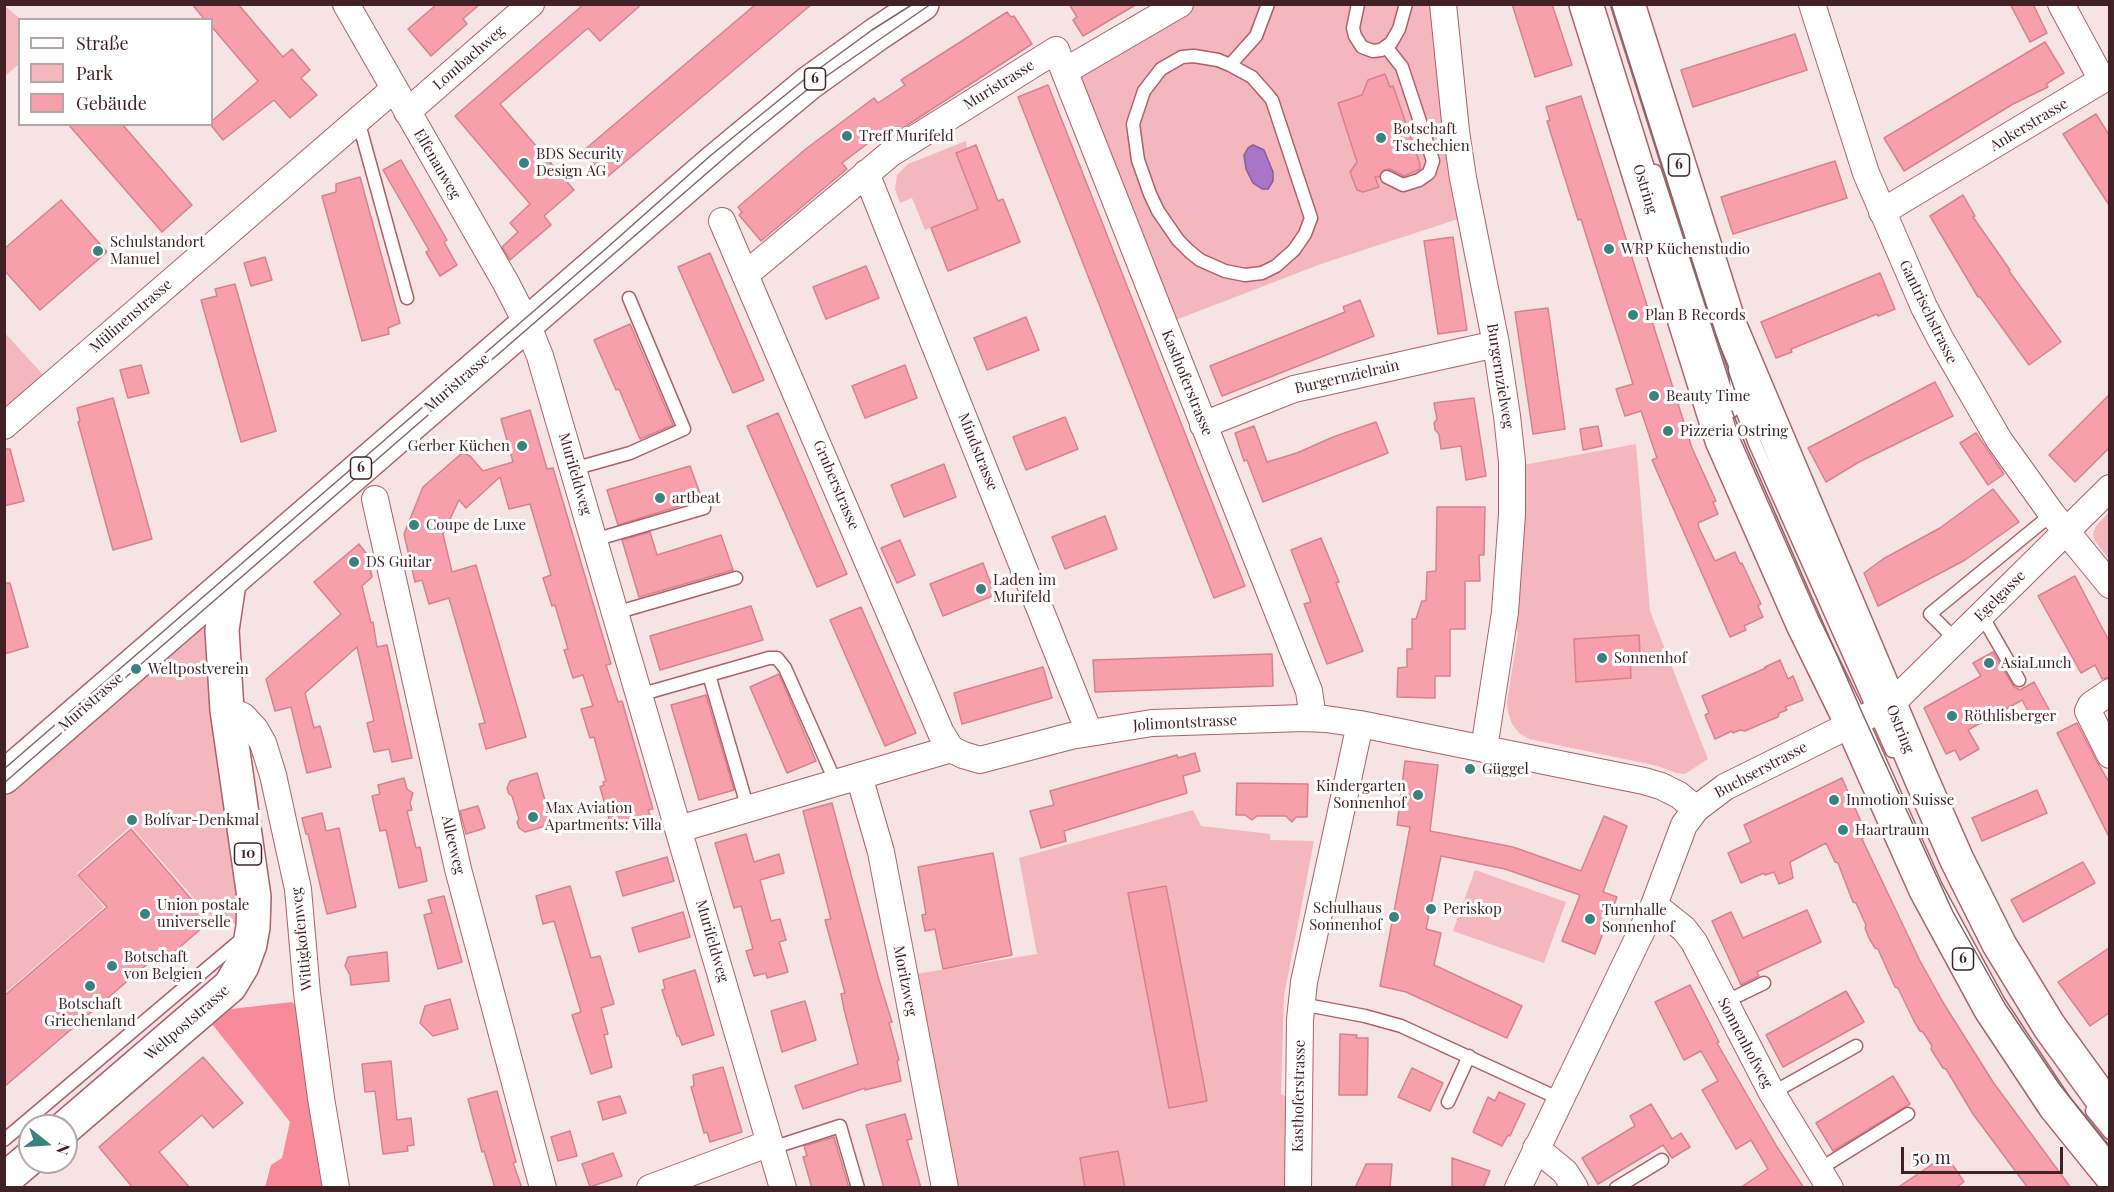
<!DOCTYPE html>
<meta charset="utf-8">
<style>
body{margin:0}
#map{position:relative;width:2114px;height:1192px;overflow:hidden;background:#f6e3e4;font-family:"Playfair Display",serif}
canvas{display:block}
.frame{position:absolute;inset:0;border:6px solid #422126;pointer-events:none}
.legend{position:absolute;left:18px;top:18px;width:195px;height:108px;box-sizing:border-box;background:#fff;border:2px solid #b3a6a8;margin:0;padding:8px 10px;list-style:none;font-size:18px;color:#422126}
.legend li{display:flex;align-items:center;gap:12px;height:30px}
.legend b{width:30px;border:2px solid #b3a6a8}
.north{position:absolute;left:18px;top:1114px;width:60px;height:60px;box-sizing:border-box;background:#fff;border:2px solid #b3a6a8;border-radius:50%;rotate:107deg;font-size:16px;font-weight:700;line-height:24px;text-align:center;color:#422126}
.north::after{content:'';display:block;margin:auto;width:21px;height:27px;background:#39827f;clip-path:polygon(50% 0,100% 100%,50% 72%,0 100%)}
.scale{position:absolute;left:1901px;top:1147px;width:162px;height:27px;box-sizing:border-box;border:3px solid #422126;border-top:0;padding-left:8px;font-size:18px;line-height:21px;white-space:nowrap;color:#422126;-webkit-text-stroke:4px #fff;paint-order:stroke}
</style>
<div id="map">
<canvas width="2114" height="1192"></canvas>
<div class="frame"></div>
<ul class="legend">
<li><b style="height:8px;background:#fff"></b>Straße</li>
<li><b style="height:16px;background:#f3b7bd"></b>Park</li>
<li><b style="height:16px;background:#f7a0ab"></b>Gebäude</li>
</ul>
<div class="north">N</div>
<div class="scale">50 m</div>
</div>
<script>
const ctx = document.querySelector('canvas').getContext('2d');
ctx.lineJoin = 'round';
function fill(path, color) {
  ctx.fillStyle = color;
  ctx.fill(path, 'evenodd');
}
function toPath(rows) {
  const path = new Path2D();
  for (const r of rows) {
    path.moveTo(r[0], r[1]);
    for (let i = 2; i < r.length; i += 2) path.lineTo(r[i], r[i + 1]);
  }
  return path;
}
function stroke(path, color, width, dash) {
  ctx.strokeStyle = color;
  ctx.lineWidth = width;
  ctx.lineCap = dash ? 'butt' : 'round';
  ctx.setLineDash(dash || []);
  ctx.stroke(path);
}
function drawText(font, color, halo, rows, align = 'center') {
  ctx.font = font + ' "Playfair Display",serif';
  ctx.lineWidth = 6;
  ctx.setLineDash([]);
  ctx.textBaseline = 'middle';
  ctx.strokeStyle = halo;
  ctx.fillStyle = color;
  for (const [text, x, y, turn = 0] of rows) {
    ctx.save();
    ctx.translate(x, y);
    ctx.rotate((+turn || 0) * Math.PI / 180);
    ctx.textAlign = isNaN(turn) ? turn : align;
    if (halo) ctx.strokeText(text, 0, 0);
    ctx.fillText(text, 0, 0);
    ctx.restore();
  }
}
const green = toPath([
 [4,5,20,19,19,64,5,76],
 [1196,5,1434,5,1461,218,1321,264,1173,321,1080,81,1086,69],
 [966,141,967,148,956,153,978,209,925,230,912,198,900,203,895,189,897,175,908,164],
 [4,332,46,378,4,413],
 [1636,444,1650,611,1708,759,1685,774,1676,773,1658,766,1529,739,1519,733,1512,724,1508,712,1507,702,1518,633,1514,620,1523,465],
 [2109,512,2109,559,2095,541,2093,534,2096,526],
 [194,615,211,638,248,926,212,919,131,826,76,874,104,907,5,993,4,780],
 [1193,810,1201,826,1270,834,1270,840,1314,841,1284,996,1281,1094,1290,1099,1288,1187,951,1187,910,975,1037,954,1019,858],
 [1475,870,1566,902,1544,963,1453,931]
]);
const forest = toPath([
 [292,1002,304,1012,328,1187,265,1187,271,1165,282,1158,290,1122,212,1024,231,1009]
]);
const water = toPath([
 [1253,145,1264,150,1273,172,1273,181,1268,189,1262,189,1253,183,1246,169,1244,155,1248,148,1253,145]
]);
const building = toPath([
 [192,4,238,4,283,57,292,49,310,70,301,78,317,95,290,118,274,100,223,140,210,124,212,121,258,81,212,27,212,20,205,20,192,4],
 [437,4,480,4,463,19,467,24,431,56,408,29,437,4],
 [584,4,642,4,600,41,588,28,500,104,574,190,544,216,551,225,510,260,502,247,518,232,510,223,530,204,455,116,584,4],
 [756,4,812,4,606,178,583,151,756,4],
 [1069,4,1137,4,1083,36,1073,20,1077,17,1069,4],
 [1512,4,1552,4,1572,65,1535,77,1512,4],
 [2010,4,2033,4,2047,33,2030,42,2010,4],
 [1007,12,1011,17,1014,16,1032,44,883,141,879,135,842,163,847,169,761,241,739,215,742,212,738,207,807,148,874,98,878,103,905,85,901,80,1007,12],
 [1795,34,1807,70,1693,107,1681,70,1795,34],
 [2045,42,2064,73,2046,84,2048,87,2013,104,1904,171,1884,138,2045,42],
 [1385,74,1390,87,1393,86,1420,164,1420,169,1404,176,1390,169,1383,170,1379,177,1375,177,1379,187,1363,192,1357,190,1350,172,1357,162,1338,103,1362,95,1368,80,1385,74],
 [1048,85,1245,586,1214,598,1018,97,1048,85],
 [1581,96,1692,448,1716,501,1713,502,1718,514,1698,523,1699,528,1715,561,1735,552,1740,564,1742,563,1761,604,1758,606,1763,617,1744,626,1746,630,1730,637,1652,460,1657,458,1641,411,1625,416,1616,389,1633,384,1581,219,1578,220,1547,121,1550,120,1546,107,1581,96],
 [2096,114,2109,135,2109,205,2063,134,2096,114],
 [68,124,122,124,192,205,162,232,68,124],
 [976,145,998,201,1003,199,1020,242,948,271,931,228,978,209,956,153,976,145],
 [401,160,447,240,444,242,457,265,440,276,426,252,429,250,383,170,401,160],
 [1835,161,1847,198,1733,234,1721,197,1835,161],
 [360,177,400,323,388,328,389,334,362,341,322,196,336,192,336,184,360,177],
 [1963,195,1975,216,1973,217,2010,270,2009,271,2061,342,2029,365,1980,297,1978,297,1930,216,1963,195],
 [61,200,107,252,40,310,4,270,4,249,61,200],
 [1453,237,1467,330,1438,334,1424,241,1453,237],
 [710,253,764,380,733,393,678,267,710,253],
 [265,257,272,280,251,286,244,263,265,257],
 [866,266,879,298,826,319,813,287,866,266],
 [1880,273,1895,309,1878,316,1877,314,1791,349,1792,352,1776,358,1761,322,1880,273],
 [235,284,276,431,241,442,201,300,217,296,215,289,235,284],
 [1360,300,1374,336,1222,396,1210,366,1345,312,1343,307,1360,300],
 [1548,308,1565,429,1533,434,1515,312,1548,308],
 [1026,317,1039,350,987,370,974,338,1026,317],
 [630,324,673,425,640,439,619,389,616,390,594,340,630,324],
 [141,365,149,393,128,398,120,370,141,365],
 [905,365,917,398,865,418,852,386,905,365],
 [1935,382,1953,416,1859,462,1826,482,1808,448,1935,382],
 [2109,395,2109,448,2075,482,2049,455,2109,395],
 [113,398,152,539,113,550,78,422,80,421,77,408,113,398],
 [1474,398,1486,476,1466,480,1461,446,1441,449,1439,434,1435,430,1434,423,1437,419,1434,403,1474,398],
 [530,410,547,469,553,468,611,664,606,665,618,702,622,701,653,809,648,810,650,815,611,826,600,787,604,785,603,782,606,781,594,737,590,738,581,709,593,706,583,675,573,678,564,650,568,649,555,605,552,606,543,578,551,575,530,504,509,509,500,477,466,508,459,500,443,534,452,572,476,565,526,737,486,749,479,724,485,723,449,598,429,604,422,580,415,582,404,534,423,487,462,453,470,456,483,471,513,462,501,419,530,410],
 [778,413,847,574,817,587,747,426,778,413],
 [1065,417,1078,449,1026,470,1013,437,1065,417],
 [1376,422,1388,453,1263,502,1247,460,1244,461,1235,433,1254,426,1267,462,1297,453,1333,437,1376,422],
 [1598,426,1602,446,1583,450,1580,429,1598,426],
 [1976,433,2004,474,1988,485,1960,443,1976,433],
 [4,449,10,449,24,501,4,506,4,449],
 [944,464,956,497,904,517,891,485,944,464],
 [690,466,702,499,618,525,607,490,690,466],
 [1993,489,2019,522,1965,560,1878,606,1864,573,1883,559,1940,528,1993,489],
 [1437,507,1485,507,1484,555,1479,555,1480,581,1465,581,1465,629,1450,629,1450,676,1435,676,1435,698,1397,697,1398,668,1407,667,1407,649,1412,649,1412,619,1416,619,1422,601,1426,601,1427,572,1436,571,1437,507],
 [1105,516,1117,549,1065,569,1052,537,1105,516],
 [650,532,657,555,721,535,733,570,639,597,622,540,650,532],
 [1321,538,1339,582,1336,583,1363,651,1327,664,1304,604,1311,602,1291,550,1321,538],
 [900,540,915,575,897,583,881,548,900,540],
 [359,544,366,553,366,562,370,567,372,577,362,586,371,623,373,622,377,647,387,645,412,758,392,762,389,749,374,752,367,723,374,721,357,647,305,693,314,728,320,726,331,767,307,773,291,707,275,711,266,679,341,614,314,582,359,544],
 [983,563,995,595,943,616,930,584,983,563],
 [2075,576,2109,641,2109,677,2102,679,2095,665,2081,673,2038,596,2075,576],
 [4,583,10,583,28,647,4,654,4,583],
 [751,606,763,640,660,670,650,636,751,606],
 [861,607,916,733,885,746,830,620,861,607],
 [1639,635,1640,654,1630,654,1631,678,1576,682,1574,639,1639,635],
 [1993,652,2014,687,2020,690,2034,682,2052,715,2035,724,2022,700,1968,730,1979,749,1960,760,1955,750,1946,754,1924,708,1981,676,1973,663,1993,652],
 [1272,654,1273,686,1095,692,1093,660,1272,654],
 [1780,660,1788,679,1793,676,1803,700,1785,707,1787,710,1779,713,1778,717,1761,724,1745,731,1740,730,1733,733,1732,731,1715,739,1705,715,1709,713,1702,696,1766,668,1765,667,1780,660],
 [1043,667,1052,698,962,724,954,693,1043,667],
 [779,674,816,761,787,773,750,687,779,674],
 [706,695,734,790,699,800,671,705,706,695],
 [2077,723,2097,762,2109,782,2109,837,2057,733,2077,723],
 [1195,753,1200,771,1183,776,1187,793,1064,831,1066,841,1041,848,1030,811,1054,805,1050,791,1177,755,1178,758,1195,753],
 [1405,761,1438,765,1430,831,1513,847,1581,871,1604,816,1627,826,1603,892,1617,897,1595,954,1562,941,1580,895,1505,869,1441,856,1426,929,1441,933,1434,965,1522,1006,1507,1038,1406,992,1380,986,1410,827,1397,825,1405,761],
 [537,773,552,824,525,832,519,828,517,822,519,819,512,796,509,794,507,788,510,781,537,773],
 [404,778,407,789,413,793,410,803,412,810,407,811,416,848,420,847,427,881,399,888,386,830,380,831,372,796,380,794,378,785,404,778],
 [1842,778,1865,831,1865,837,1862,839,1920,961,1944,1004,1993,1082,2071,1188,2028,1188,1973,1114,1946,1069,1943,1068,1931,1049,1932,1046,1923,1032,1920,1031,1914,1021,1898,988,1895,987,1878,949,1875,948,1869,938,1865,928,1866,925,1856,903,1853,902,1838,863,1835,862,1826,843,1790,862,1793,878,1779,884,1774,872,1765,875,1764,873,1741,883,1728,853,1751,842,1744,825,1842,778],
 [1237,783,1308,784,1307,817,1296,817,1292,822,1286,816,1257,816,1252,820,1245,815,1236,815,1237,783],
 [2037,790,2047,813,1982,841,1972,818,2037,790],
 [832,803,879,980,892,1022,889,1023,899,1060,897,1061,901,1081,865,1090,865,1088,803,1109,795,1086,858,1064,844,1009,841,994,845,993,825,920,831,919,803,811,832,803],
 [478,806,485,828,466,834,460,811,478,806],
 [322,813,326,831,339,828,356,907,327,914,308,834,306,834,302,818,322,813],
 [131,829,210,921,158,966,152,960,4,1087,4,996,107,907,78,875,131,829],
 [746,834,754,862,779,854,784,873,760,880,771,921,780,919,786,940,779,942,788,972,767,978,766,973,754,976,746,951,753,949,741,906,734,908,715,843,746,834],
 [993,853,1012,955,943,969,935,929,925,931,922,915,926,914,918,867,993,853],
 [667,857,674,881,623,896,616,872,667,857],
 [2083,862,2095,883,2023,922,2011,900,2083,862],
 [570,886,591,958,600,956,614,1004,601,1008,608,1034,604,1035,612,1067,591,1074,572,1015,581,1012,554,921,543,924,536,896,570,886],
 [1166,886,1207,1101,1169,1108,1128,893,1166,886],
 [444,896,462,962,438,969,424,915,432,913,428,900,444,896],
 [1807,910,1821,942,1757,972,1759,976,1741,985,1712,921,1731,912,1743,938,1807,910],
 [683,912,690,937,639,952,632,928,683,912],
 [2109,948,2109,1013,2090,1026,2058,982,2109,948],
 [387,952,389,981,351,985,350,975,345,966,348,957,387,952],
 [695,970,714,1035,682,1045,679,1036,677,1036,662,990,665,989,663,980,695,970],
 [1690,985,1719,1042,1717,1043,1777,1147,1804,1188,1740,1188,1768,1169,1751,1140,1736,1149,1702,1090,1718,1081,1701,1051,1684,1060,1655,1002,1690,985],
 [1846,991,1864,1022,1783,1067,1766,1035,1846,991],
 [450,999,458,1029,433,1036,420,1023,425,1006,450,999],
 [805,1001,816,1040,782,1052,771,1011,805,1001],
 [1340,1034,1357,1035,1356,1038,1368,1038,1367,1095,1339,1095,1340,1034],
 [203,1057,243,1103,213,1128,202,1115,159,1152,190,1188,133,1188,99,1147,203,1057],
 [391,1061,397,1120,411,1118,414,1145,407,1146,408,1151,383,1154,375,1091,365,1092,362,1064,391,1061],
 [723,1067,742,1132,710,1142,707,1132,704,1133,691,1087,694,1086,693,1075,723,1067],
 [1412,1068,1443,1083,1430,1111,1398,1097,1412,1068],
 [1893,1076,1910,1104,1833,1151,1816,1123,1893,1076],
 [497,1091,516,1162,513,1163,522,1188,495,1188,484,1151,482,1152,468,1099,497,1091],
 [1499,1092,1525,1104,1510,1136,1508,1135,1502,1146,1473,1132,1488,1097,1495,1101,1499,1092],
 [620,1096,626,1113,603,1120,598,1102,620,1096],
 [1651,1104,1672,1139,1681,1133,1690,1147,1672,1158,1663,1145,1598,1184,1582,1158,1635,1126,1630,1116,1651,1104],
 [905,1114,912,1139,907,1140,921,1188,884,1188,866,1125,905,1114],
 [570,1131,577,1156,558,1161,551,1137,570,1131],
 [834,1137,849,1188,812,1188,803,1157,807,1156,804,1146,834,1137],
 [1118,1151,1125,1188,1085,1188,1080,1158,1118,1151],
 [613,1153,622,1176,590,1187,582,1164,613,1153],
 [1946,1155,1964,1182,1955,1188,1897,1188,1946,1155],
 [1452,1158,1490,1171,1483,1188,1452,1188,1452,1158],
 [1366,1164,1392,1164,1390,1188,1355,1188,1366,1164]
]);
const lane = toPath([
 [1358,4,1353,28,1355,36,1362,47,1373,51,1381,50,1391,43,1399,29,1406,4],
 [1387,48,1402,67,1433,161,1429,173,1419,180,1403,185,1387,177],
 [1194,56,1218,60,1230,65,1252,77,1267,94,1272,100,1311,218,1305,234,1294,250,1276,266,1262,273,1245,275,1225,271,1200,260,1189,251,1178,240,1158,211,1150,194,1138,160,1133,124,1144,91,1161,69,1182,57,1194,56],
 [1230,65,1256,36,1268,4],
 [358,120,407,298],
 [1655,171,1732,411],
 [1735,369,1738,400,1756,446,1892,751],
 [573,469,630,453,684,429,629,298],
 [594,540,704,508],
 [615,613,736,578],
 [1981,614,2019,680],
 [1956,640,1930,614,2052,514],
 [709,675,748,809],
 [639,695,769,658,777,658,785,668,836,783],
 [1723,1003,1764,983],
 [1301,1004,1365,1016,1401,1026,1560,1099],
 [1772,1093,1856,1046],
 [1448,1102,1469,1056],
 [2092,1111,2110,1133],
 [4,1140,244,937],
 [772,1148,840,1126,858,1188],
 [1818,1170,1908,1114],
 [1616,1188,1662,1160]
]);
const street = toPath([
 [346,4,506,283,527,324,540,356,783,1188],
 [1443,4,1456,131,1463,178,1496,344,1507,416,1512,462,1512,514,1505,612,1484,749],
 [1812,4,1866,173,1924,307,1940,338,1999,440,2052,514,2110,585],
 [1065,71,1180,4],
 [407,112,531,4],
 [866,173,1089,732],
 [1882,212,2102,80,2061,4],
 [722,221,941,733,951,749],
 [745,275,890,154,1056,50,1309,691,1313,718],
 [1203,425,1294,389,1496,344],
 [4,426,394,89],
 [375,499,458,869,543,1188],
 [2110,692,2091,705,2088,711,2110,755],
 [227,710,243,716,255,729,263,743,273,775,298,889,307,993,321,1098,336,1188],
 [859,776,881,852,945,1188],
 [679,829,951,749,963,755,980,760,1071,736,1152,723,1304,718,1326,719,1360,724,1644,781,1661,786,1679,795,1696,809],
 [1654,905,1684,929,1694,942,1772,1093,1830,1188],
 [1536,1148,1565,1172,1575,1188],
 [650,1188,770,1143],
 [1298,1188,1300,1020,1304,982,1360,724],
 [1518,1188,1654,905,1684,825,1696,809,1725,787,1890,705,2110,488]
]);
const primary = toPath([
 [1586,4,1722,440,1803,624,1852,724,1926,890,1990,1008,2055,1106,2110,1174],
 [1628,4,1730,326,1921,778,1957,860,1999,944,2049,1026,2110,1110],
 [4,777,715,161,809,83,877,34,922,4],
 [66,1127,230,986,242,966,250,944,253,927,254,897,227,710,222,630,229,583],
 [4,1180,30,1158]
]);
const tram = toPath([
 [1611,4,1708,311,1738,400],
 [1732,411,1748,451,1864,717,1953,912,2005,1004,2060,1085,2110,1148],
 [4,769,609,246,710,156,805,79,872,30,913,4],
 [4,783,752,134,812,86,931,4]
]);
const markers = [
 [847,136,6,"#39827f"],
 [1381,138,6,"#39827f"],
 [524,163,6,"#39827f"],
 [1609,249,6,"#39827f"],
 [98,251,6,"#39827f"],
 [1633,315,6,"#39827f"],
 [1654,396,6,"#39827f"],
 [1668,431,6,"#39827f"],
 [522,446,6,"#39827f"],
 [660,498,6,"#39827f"],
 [414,525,6,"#39827f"],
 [354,562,6,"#39827f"],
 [981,589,6,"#39827f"],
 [1602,658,6,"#39827f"],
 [1989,663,6,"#39827f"],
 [136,669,6,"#39827f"],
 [1952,716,6,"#39827f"],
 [1470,769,6,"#39827f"],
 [1418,795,6,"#39827f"],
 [1834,800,6,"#39827f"],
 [533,817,6,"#39827f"],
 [132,820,6,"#39827f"],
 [1843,830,6,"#39827f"],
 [1431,909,6,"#39827f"],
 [145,914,6,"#39827f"],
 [1394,917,6,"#39827f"],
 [1590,919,6,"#39827f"],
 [112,966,6,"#39827f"],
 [90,986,6,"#39827f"]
];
const shields = [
 [815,79,21],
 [1679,165,21],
 [361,468,21],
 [248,854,27],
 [1963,959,21]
];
const shieldNames = [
 ["6",815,79],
 ["6",1679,165],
 ["6",361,468],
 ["10",248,854],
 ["6",1963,959]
];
const streetNames = [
 ["Lombachweg",469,58,-41],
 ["Muristrasse",999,85,-32],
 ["Ankerstrasse",2029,125,-31],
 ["Elfenauweg",437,164,60],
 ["Ostring",1645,189,73],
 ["Gantrischstrasse",1928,312,64],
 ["Mülinenstrasse",131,316,-41],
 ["Burgernzielweg",1500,376,81],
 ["Burgernzielrain",1347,377,-13],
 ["Muristrasse",457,383,-41],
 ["Kasthoferstrasse",1187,383,68],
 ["Mindstrasse",978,452,68],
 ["Murifeldweg",575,474,74],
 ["Gruberstrasse",836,485,67],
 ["Egelgasse",2000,596,-45],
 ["Muristrasse",91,702,-41],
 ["Jolimontstrasse",1185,723,-3],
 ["Ostring",1900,729,68],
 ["Buchserstrasse",1761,770,-28],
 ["Alleeweg",453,845,77],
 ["Wittigkofenweg",302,939,-96],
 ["Murifeldweg",712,941,74],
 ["Moritzweg",905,981,79],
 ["Weltpoststrasse",187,1023,-41],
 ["Sonnenhofweg",1745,1043,62],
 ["Kasthoferstrasse",1299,1096,-89]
];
const poiNames = [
 ["Botschaft",1393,129],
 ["Tschechien",1393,146],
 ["Treff Murifeld",859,136],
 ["BDS Security",536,154],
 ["Design AG",536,171],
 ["Schulstandort",110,242],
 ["Manuel",110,259],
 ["WRP Küchenstudio",1621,249],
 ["Plan B Records",1645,315],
 ["Beauty Time",1666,396],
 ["Pizzeria Ostring",1680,431],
 ["Gerber Küchen",510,446,"right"],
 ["artbeat",672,498],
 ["Coupe de Luxe",426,525],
 ["DS Guitar",366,562],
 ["Laden im",993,580],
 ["Murifeld",993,597],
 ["Sonnenhof",1614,658],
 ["AsiaLunch",2001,663],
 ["Weltpostverein",148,669],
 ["Röthlisberger",1964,716],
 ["Güggel",1482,769],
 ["Kindergarten",1406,786,"right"],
 ["Sonnenhof",1406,803,"right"],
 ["Inmotion Suisse",1846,800],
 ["Max Aviation",545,808],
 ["Apartments: Villa",545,825],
 ["Bolívar-Denkmal",144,820],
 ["Haartraum",1855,830],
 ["Union postale",157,905],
 ["universelle",157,922],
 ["Schulhaus",1382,908,"right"],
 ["Sonnenhof",1382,925,"right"],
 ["Periskop",1443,909],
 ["Turnhalle",1602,910],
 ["Sonnenhof",1602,927],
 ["Botschaft",124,957],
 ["von Belgien",124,974],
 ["Botschaft",90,1004,"center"],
 ["Griechenland",90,1021,"center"]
];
fill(green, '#f3b7bd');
fill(forest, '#f78b9a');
fill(water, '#a975c8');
stroke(water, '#8a5c97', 1.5);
fill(building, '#f7a0ab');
stroke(building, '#d6828d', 1.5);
stroke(lane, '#af5f6a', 15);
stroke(street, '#af5f6a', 28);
stroke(primary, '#af5f6a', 36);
stroke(lane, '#fff', 12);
stroke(street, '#fff', 26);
stroke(primary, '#fff', 33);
stroke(tram, '#816569', 1.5);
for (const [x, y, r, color] of markers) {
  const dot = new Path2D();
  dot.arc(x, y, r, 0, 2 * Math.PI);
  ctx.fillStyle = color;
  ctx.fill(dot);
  stroke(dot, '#fff', 2);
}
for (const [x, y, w] of shields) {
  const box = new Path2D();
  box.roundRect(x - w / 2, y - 11, w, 22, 4.5);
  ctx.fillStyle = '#fff';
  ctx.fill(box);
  stroke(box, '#422126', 1.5);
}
drawText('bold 14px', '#422126', null, shieldNames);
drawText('15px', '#422126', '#fff', streetNames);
drawText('15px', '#422126', '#fff', poiNames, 'left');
</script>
